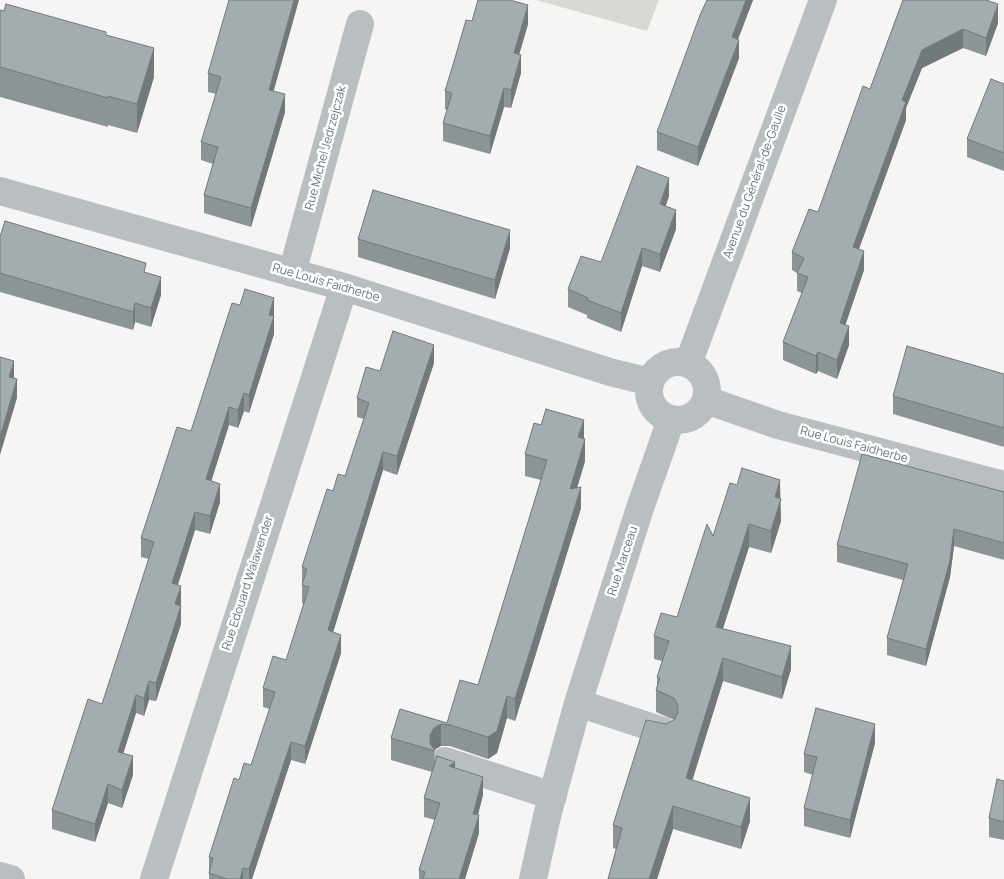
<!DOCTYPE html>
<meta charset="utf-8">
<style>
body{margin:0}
canvas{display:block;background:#f6f5f3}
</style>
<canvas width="1004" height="879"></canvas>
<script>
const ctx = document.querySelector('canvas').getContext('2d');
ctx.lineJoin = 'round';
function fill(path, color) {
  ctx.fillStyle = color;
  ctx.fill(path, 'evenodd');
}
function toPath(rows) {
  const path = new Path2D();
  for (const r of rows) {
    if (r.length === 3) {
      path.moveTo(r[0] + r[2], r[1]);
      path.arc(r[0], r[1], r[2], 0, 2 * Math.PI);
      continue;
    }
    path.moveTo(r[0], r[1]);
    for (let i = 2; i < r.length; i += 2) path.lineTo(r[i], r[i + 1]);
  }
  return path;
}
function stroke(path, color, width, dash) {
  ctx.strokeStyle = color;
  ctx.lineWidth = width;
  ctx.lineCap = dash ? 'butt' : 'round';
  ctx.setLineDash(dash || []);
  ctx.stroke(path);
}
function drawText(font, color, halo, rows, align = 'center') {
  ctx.font = font + ' Manrope,sans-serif';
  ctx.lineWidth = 5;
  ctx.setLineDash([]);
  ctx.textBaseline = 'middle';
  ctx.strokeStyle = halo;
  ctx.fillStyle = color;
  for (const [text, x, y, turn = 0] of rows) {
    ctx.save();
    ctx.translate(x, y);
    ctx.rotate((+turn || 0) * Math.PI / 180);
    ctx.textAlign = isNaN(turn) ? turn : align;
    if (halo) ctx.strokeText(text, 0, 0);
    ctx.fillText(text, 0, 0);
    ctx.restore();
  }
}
const green = toPath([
 [536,0,659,0,647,31]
]);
const minor = toPath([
 [0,191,344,287,610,372,650,382],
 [292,273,360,24],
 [678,391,29],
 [688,364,823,0],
 [706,400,778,425,1004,485],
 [578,703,663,731],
 [445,761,553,796],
 [0,876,11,879],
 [154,879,344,287],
 [533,879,548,812,578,703,640,508,671,420]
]);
const wall = toPath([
 [707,0,753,0,738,39,739,58,698,166,657,150,657,132],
 [903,0,998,23,986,56,963,48,922,68,906,108,906,120,859,249,864,270,845,325,849,345,837,379,818,371,816,374,783,360,783,342,802,293,797,291,797,273,792,270,792,252,818,212,870,89],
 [0,10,106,35,154,77,137,133,108,125,108,127,0,97],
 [472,21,528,24,519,55,521,73,511,108,504,107,490,154,443,141,443,123,447,110,445,109,445,91],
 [208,73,274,91,285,112,251,227,204,213,204,195,213,164,201,160,201,142,216,94,208,92],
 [1004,84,1004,171,967,157,967,139],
 [669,196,665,207,676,229,660,272,642,266,621,332,587,318,587,315,568,307,568,289,601,262],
 [0,237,146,272,161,295,151,327,135,322,133,330,0,292],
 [358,239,510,248,495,299,358,257],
 [274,298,274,334,249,413,244,411,238,428,229,425,211,481,220,502,210,534,195,530,178,585,181,604,181,624,156,701,149,700,144,716,136,713,123,754,133,775,122,808,108,803,95,842,52,829,52,810,102,704,149,559,141,557,141,538,191,431,240,305],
 [434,363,397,475,383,470,333,632,341,653,305,764,291,760,252,879,209,879,209,857,239,780,251,765,270,709,263,707,263,688,286,660,304,604,302,603,302,567,333,491,345,476,364,419,357,417,357,398,380,371],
 [1004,374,1004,447,893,414,893,396],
 [525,454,585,461,577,488,581,508,515,721,507,718,497,753,488,759,450,746,441,746,434,750,435,763,455,768,483,795,478,815,479,833,465,879,419,879,419,870,435,820,424,817,424,798,432,772,391,760,391,738,400,709,447,723,478,685,541,480,525,476],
 [1004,492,1004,560,954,546,950,577,926,666,887,655,887,638,903,580,837,562,837,545],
 [780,499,781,521,771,553,749,547,723,629,791,669,782,699,723,681,692,780,750,821,741,849,673,829,657,879,608,879,616,849,613,848,613,825,666,724,674,720,656,712,656,690,657,686,657,677,662,661,654,659,654,636,677,617,713,536],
 [875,743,850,838,804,826,804,808,813,775,804,772,804,754],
 [1004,781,1004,840,989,837,989,818]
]);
const shadedWall = toPath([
 [294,0,299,0,269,108,269,90],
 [746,0,753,0,732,55,732,37],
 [998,4,998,23,986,56,986,38],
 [528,5,528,24,514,72,514,53],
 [963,29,963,48,922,68,906,108,906,120,853,265,853,247,902,100,922,50],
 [739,40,739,58,698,166,698,147],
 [154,48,154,77,137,133,137,104],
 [521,55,521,73,511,108,511,90],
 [504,88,504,107,490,154,490,136],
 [285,94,285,112,251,227,251,208],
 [669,178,669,196,660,223,660,204],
 [676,210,676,229,660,272,660,254],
 [510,230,510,248,495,299,495,280],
 [642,248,642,266,621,332,621,313],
 [864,251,864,270,840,341,840,323],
 [161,277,161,295,151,327,151,308],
 [274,298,274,334,249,413,249,395,269,315],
 [135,303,135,322,133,330,133,312],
 [849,326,849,345,837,379,837,360],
 [434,345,434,363,397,475,397,456],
 [818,352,818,371,816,374,816,356],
 [14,361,14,380,9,377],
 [17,379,17,398,0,455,0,437],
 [244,393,244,411,238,428,238,410],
 [229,407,229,425,206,498,206,479],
 [584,420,584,441,578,437],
 [585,439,585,461,570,511,570,489],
 [383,452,383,470,328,649,328,630],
 [780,480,781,521,771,553,771,531,775,497],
 [220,484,220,502,210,534,210,516],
 [581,487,581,508,515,721,515,699],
 [195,512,195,530,172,602,172,583],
 [749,524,749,547,716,649,716,627],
 [954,529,954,546,950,577,926,666,926,649],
 [181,586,181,604,175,622,175,604],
 [181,606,181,624,156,701,156,683],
 [341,635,341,653,305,764,305,746],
 [791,646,791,669,782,699,782,677],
 [723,658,723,681,686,801,686,778],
 [149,681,149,700,144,716,144,698],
 [136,695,136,713,118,770,118,752],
 [507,696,507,718,497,753,488,759,488,737],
 [441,724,441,746,434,750,430,749,430,735,434,728],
 [875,724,875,743,850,838,850,820],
 [291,742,291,760,252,879,249,879,249,869],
 [133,756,133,775,122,808,122,790],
 [455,762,455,781,449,766],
 [483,777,483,795,473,832,473,814],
 [108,784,108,803,95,842,95,824],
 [750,798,750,821,741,849,741,827],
 [673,806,673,829,657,879,649,879],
 [479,815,479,833,465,879,459,879],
 [243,868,243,879,240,879]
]);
const building = toPath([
 [229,0,294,0,269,90,285,94,251,208,204,195,218,147,201,142,221,77,208,73,229,0],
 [478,0,510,0,528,5,514,53,521,55,511,90,504,88,490,136,443,123,452,93,445,91,455,58,466,20,472,21,478,0],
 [707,0,746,0,732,37,739,40,698,147,657,132,700,15,707,0],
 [903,0,986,0,998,4,986,38,963,29,922,50,902,100,906,102,853,247,864,251,840,323,849,326,837,360,818,352,816,356,783,342,808,277,797,273,804,258,792,252,809,209,818,212,863,86,870,89,903,0],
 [6,4,106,32,106,35,154,48,137,104,108,96,108,98,0,67,0,10,4,11,6,4],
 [991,79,1004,84,1004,153,967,139,991,79],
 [637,166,669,178,660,204,676,210,660,254,642,248,621,313,587,300,588,298,568,289,581,256,601,262,637,166],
 [373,190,510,230,495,280,358,239,373,190],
 [5,221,146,263,144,272,161,277,151,308,135,303,133,312,0,273,0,237,5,221],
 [245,289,274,298,269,315,274,316,249,395,244,393,238,410,229,407,206,479,220,484,210,516,195,512,172,583,181,586,175,604,181,606,156,683,149,681,144,698,136,695,118,752,133,756,122,790,108,784,95,824,52,810,88,699,102,704,126,630,154,542,141,538,177,427,191,431,232,303,240,305,245,289],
 [393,331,434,345,397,456,383,452,328,630,341,635,305,746,291,742,249,869,243,868,240,879,227,879,209,873,213,858,209,857,234,778,239,780,244,763,251,765,275,692,263,688,273,656,286,660,309,587,302,585,307,569,302,567,327,489,333,491,338,474,345,476,369,403,357,398,366,367,380,371,393,331],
 [907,346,1004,374,1004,428,893,396,907,346],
 [0,357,14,361,9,377,17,379,0,437,0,357],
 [546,409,584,420,578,437,585,439,570,489,581,487,515,699,507,696,497,731,488,737,450,725,441,724,434,728,430,735,430,743,435,751,391,738,400,709,447,723,460,680,478,685,547,460,525,454,534,423,541,425,546,409],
 [862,454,1004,492,1004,543,954,529,950,560,926,649,887,638,908,564,837,545,862,454],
 [742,468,780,480,775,497,781,499,771,531,749,524,716,627,791,646,782,677,723,658,686,778,750,798,741,827,673,806,649,879,608,879,622,828,613,825,646,720,666,724,674,720,678,713,678,705,674,698,656,690,660,678,657,677,669,641,654,636,661,613,677,617,707,524,713,536,730,483,737,485,742,468],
 [816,708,875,724,850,820,804,808,817,757,804,754,816,708],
 [437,756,455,762,449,766,483,777,473,814,479,815,459,879,423,879,425,872,419,870,440,803,424,798,437,756],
 [997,779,1004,781,1004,822,989,818,997,779]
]);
const streetNames = [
 ["Rue Michel Jedrzejczak",326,148,-75],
 ["Avenue du Général-de-Gaulle",755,182,-70],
 ["Rue Louis Faidherbe",326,283,16],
 ["Rue Louis Faidherbe",854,445,15],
 ["Rue Marceau",623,561,-72],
 ["Rue Edouard Walawender",248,583,-72]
];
fill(green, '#d7dad3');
stroke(minor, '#b9bfc0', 28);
fill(wall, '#8c9596');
fill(shadedWall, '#72797a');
fill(building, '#a3adaf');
stroke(building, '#72797a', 1);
drawText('12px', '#65777a', '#fff', streetNames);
</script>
